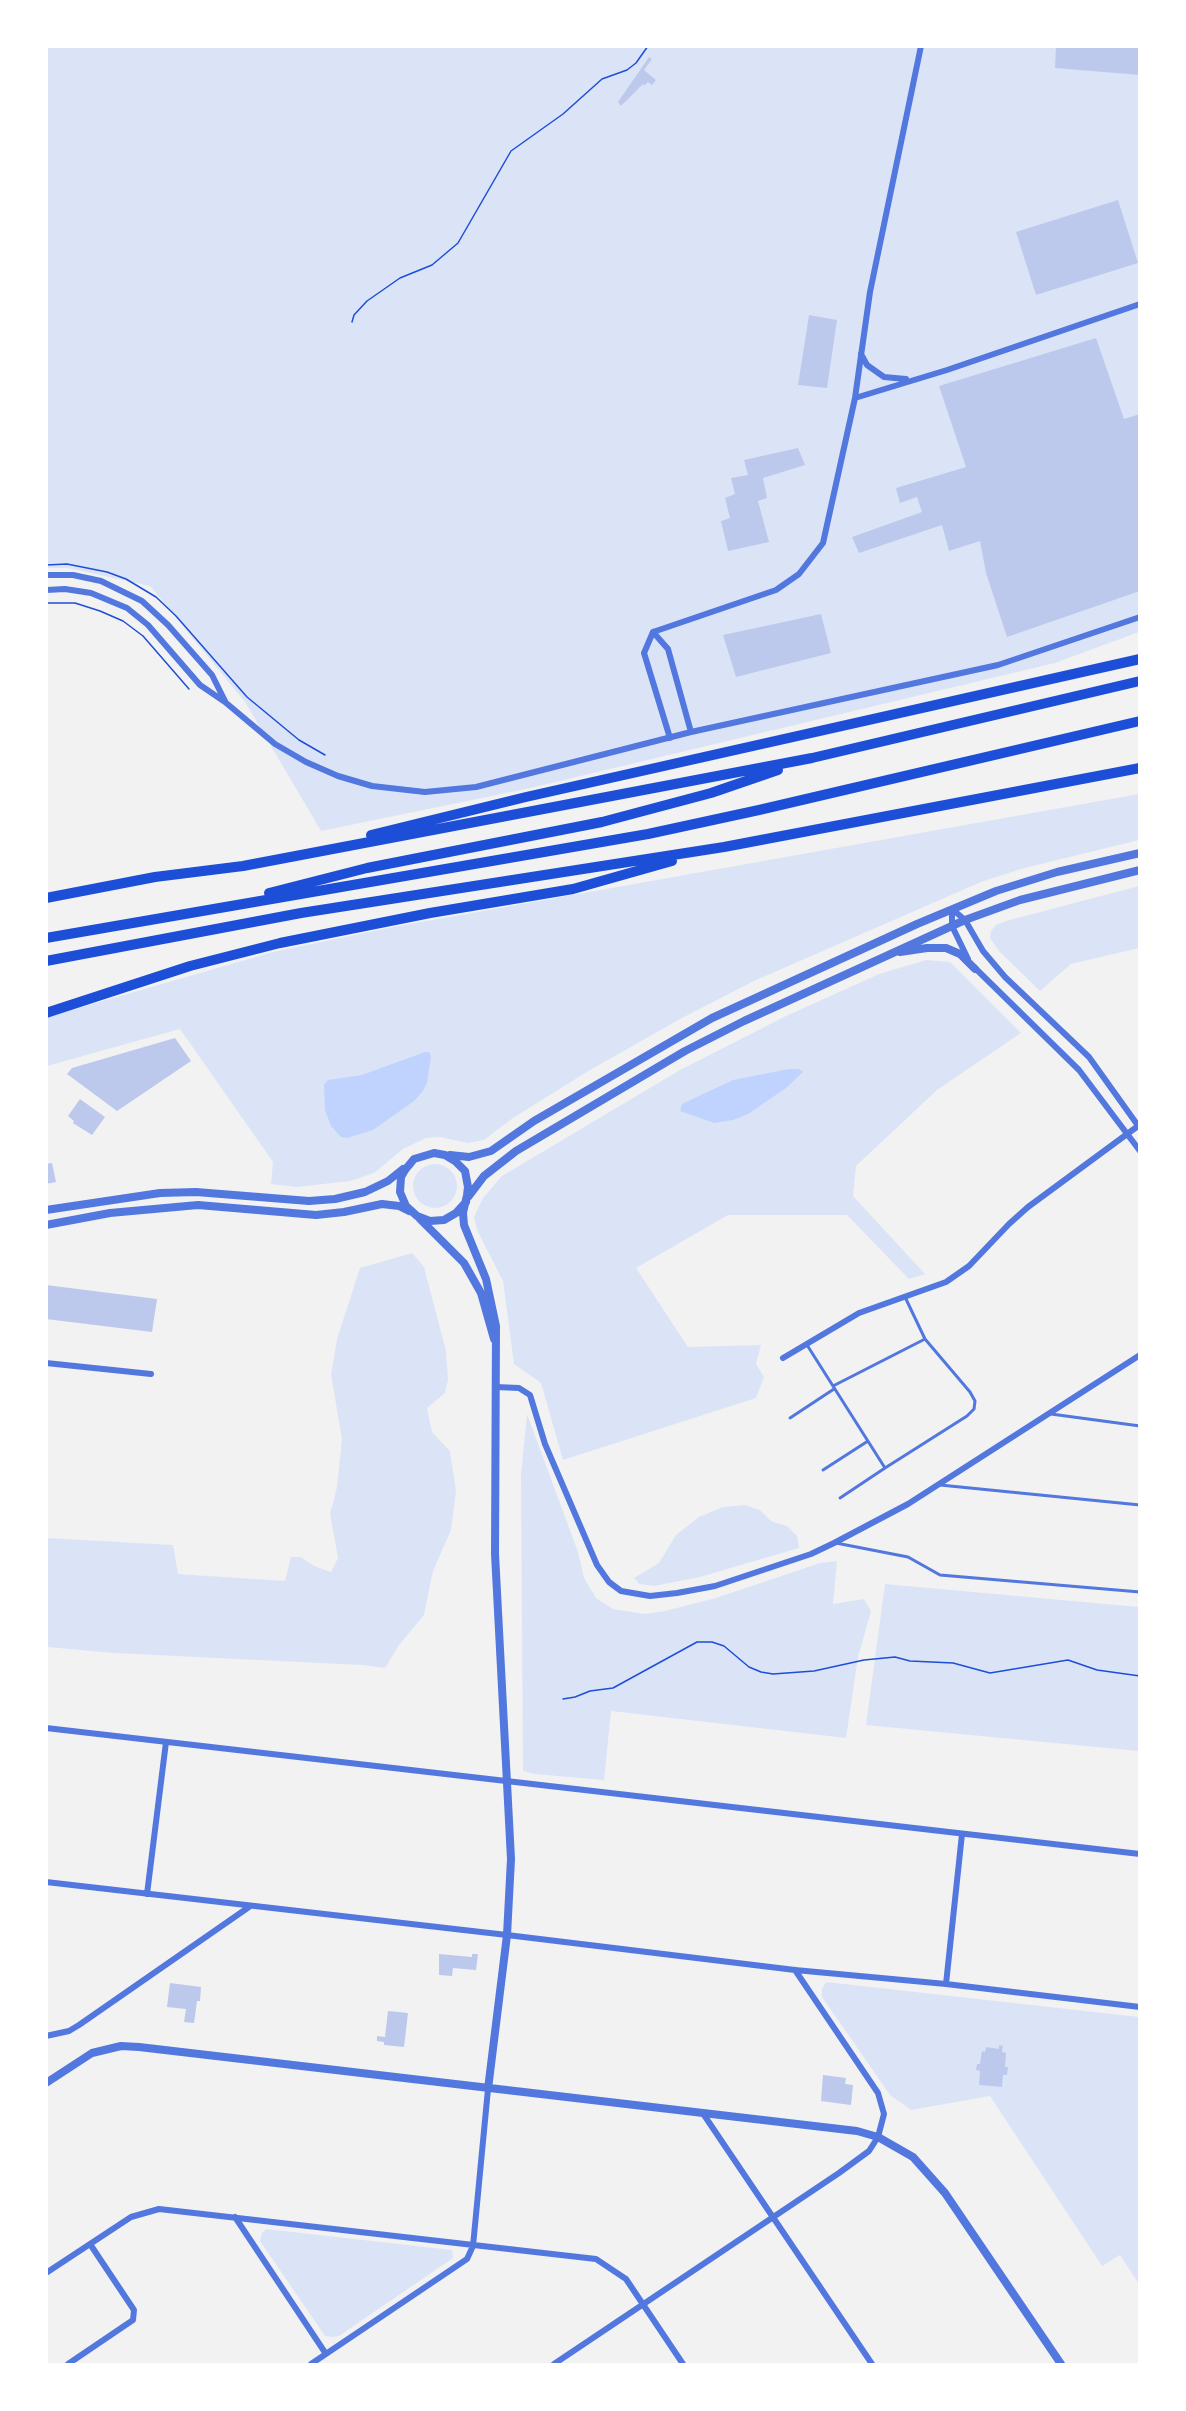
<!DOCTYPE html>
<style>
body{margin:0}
#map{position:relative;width:1186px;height:2411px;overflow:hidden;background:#f2f2f2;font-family:Arial,sans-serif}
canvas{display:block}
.frame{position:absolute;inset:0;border:48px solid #fff;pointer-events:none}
</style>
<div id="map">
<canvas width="1186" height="2411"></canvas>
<div class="frame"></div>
</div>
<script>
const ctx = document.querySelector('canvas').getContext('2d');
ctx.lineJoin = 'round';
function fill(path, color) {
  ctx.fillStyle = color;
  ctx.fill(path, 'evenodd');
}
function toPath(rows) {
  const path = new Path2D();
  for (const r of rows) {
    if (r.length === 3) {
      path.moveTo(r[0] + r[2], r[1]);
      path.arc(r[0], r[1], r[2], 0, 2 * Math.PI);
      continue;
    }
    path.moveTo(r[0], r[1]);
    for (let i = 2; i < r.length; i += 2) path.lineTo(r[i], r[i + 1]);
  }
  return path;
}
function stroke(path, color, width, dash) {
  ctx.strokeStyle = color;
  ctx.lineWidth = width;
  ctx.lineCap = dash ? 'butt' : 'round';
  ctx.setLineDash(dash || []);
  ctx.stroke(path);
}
const green = toPath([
 [46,47,1139,47,1139,632,1055,663,526,789,321,831,245,702,150,586,68,568,47,568],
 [1139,794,1139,840,1021,869,981,882,754,981,682,1018,590,1070,513,1118,484,1140,468,1143,440,1137,426,1138,403,1149,374,1173,350,1181,297,1187,271,1184,273,1162,180,1029,47,1066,47,1017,273,952,393,927],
 [1139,886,1139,948,1071,964,1040,991,999,951,990,938,991,931,996,925,1006,921],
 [926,960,950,962,1021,1033,937,1090,856,1166,853,1196,925,1274,909,1279,847,1215,728,1215,636,1268,688,1347,761,1345,756,1364,764,1377,756,1398,563,1460,541,1383,514,1364,503,1281,477,1230,474,1217,483,1198,502,1176,680,1070,786,1016,879,974],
 [435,1186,22],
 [412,1253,424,1267,446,1351,448,1380,445,1393,427,1408,432,1432,450,1451,456,1491,451,1530,433,1571,424,1615,399,1645,385,1668,362,1665,114,1653,47,1647,47,1538,173,1545,178,1574,285,1581,291,1557,301,1557,314,1566,331,1572,338,1558,330,1514,337,1487,342,1439,331,1375,337,1339,360,1268],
 [527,1414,578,1552,584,1578,596,1598,613,1609,645,1614,665,1611,716,1598,820,1563,837,1561,833,1604,864,1599,871,1611,858,1657,846,1738,611,1711,604,1780,534,1774,523,1771,521,1475],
 [745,1505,760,1510,771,1521,787,1526,797,1536,799,1548,700,1577,654,1586,639,1584,634,1578,659,1563,676,1535,699,1517,723,1507],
 [885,1584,1139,1607,1139,1751,866,1725],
 [826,1982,1139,2017,1139,2284,1120,2255,1102,2266,990,2096,911,2110,890,2095,822,1997,822,1989],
 [266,2229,452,2250,453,2258,339,2336,332,2337,325,2336,260,2241,262,2233]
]);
const water = toPath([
 [425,1052,429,1052,431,1056,427,1083,423,1091,414,1101,373,1130,347,1138,341,1137,331,1126,325,1110,324,1085,328,1080,362,1075],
 [789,1069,799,1069,803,1072,786,1088,748,1114,733,1120,714,1123,680,1111,682,1104,733,1080]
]);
const building = toPath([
 [1056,46,1140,46,1140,75,1055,68],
 [649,57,652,59,644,70,656,80,652,85,648,82,644,86,643,84,621,106,618,102],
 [1118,200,1138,263,1036,295,1016,232],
 [809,315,837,320,827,388,798,385],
 [1096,338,1124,419,1140,414,1140,591,1007,637,986,573,980,541,949,551,942,525,859,553,852,537,922,512,917,497,900,503,896,488,966,467,939,386],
 [798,448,805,465,763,478,767,498,758,501,769,542,728,551,721,521,730,518,725,498,735,494,731,478,748,475,744,460],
 [821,614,831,653,736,677,723,635],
 [175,1038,191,1061,117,1111,67,1074,72,1068],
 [80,1099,105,1117,92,1135,73,1123,74,1121,68,1116],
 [52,1163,56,1182,46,1184,46,1164],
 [46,1285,157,1299,152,1332,46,1319],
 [439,1954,472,1957,472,1954,478,1954,476,1970,453,1968,452,1976,439,1975],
 [170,1983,201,1987,200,2001,197,2001,194,2023,184,2022,186,2009,167,2007],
 [388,2011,408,2013,404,2047,384,2045,384,2042,377,2041,377,2036,385,2037],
 [999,2045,1003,2046,1002,2052,1006,2053,1005,2067,1008,2067,1007,2075,1003,2075,1002,2087,979,2085,980,2071,976,2070,977,2064,980,2064,982,2051,985,2052,986,2047,999,2049],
 [823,2075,846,2078,845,2084,853,2085,851,2105,821,2101]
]);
const path = toPath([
 [352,322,354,315,367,301,400,278,432,265,458,243,511,151,563,114,602,79,627,70,636,63,648,46],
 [46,565,67,564,107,572,126,579,156,597,176,616,247,697,299,740,325,755],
 [46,603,75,603,100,611,123,621,143,636,189,689],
 [563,1699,575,1697,590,1691,613,1688,697,1642,712,1642,724,1646,749,1667,761,1672,773,1674,814,1671,864,1660,895,1657,910,1661,953,1663,990,1673,1068,1660,1097,1670,1140,1676]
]);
const service = toPath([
 [807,1345,885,1468,967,1416,974,1409,975,1401,970,1392,925,1339,905,1297],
 [833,1386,925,1339],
 [1051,1414,1140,1426],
 [790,1418,834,1389],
 [823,1470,868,1441],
 [940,1485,1140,1505],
 [840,1498,885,1468],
 [836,1543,908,1557,940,1575,1140,1592]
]);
const minor = toPath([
 [861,354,867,365,884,377,906,379],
 [855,398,947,370,1140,304],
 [46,575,73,575,101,581,142,601,168,625,212,675,225,701],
 [46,590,65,589,91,593,127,608,148,625,200,685,225,702,275,744,306,762,338,776,372,786,425,792,476,787,691,732,998,665,1140,617],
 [653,632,776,590,799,574,823,543,855,398,870,292,921,46],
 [653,632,644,653,670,738],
 [653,632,668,649,691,732],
 [952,909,952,926,968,959],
 [952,909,965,920,983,951,1005,977,1089,1057,1139,1127],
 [974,967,1079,1070,1140,1151],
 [783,1358,859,1313,946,1282,969,1266,1009,1224,1028,1207,1138,1126],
 [46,1363,151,1374],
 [496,1387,519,1388,530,1395,545,1444,597,1565,609,1582,621,1591,650,1596,677,1593,715,1586,811,1554,834,1543,908,1504,1140,1355],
 [46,1728,1140,1854],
 [46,1882,507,1935,795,1970,946,1984,1140,2007],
 [147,1894,166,1742],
 [946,1984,962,1834],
 [46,2036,69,2031,79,2025,249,1907],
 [704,2115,872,2364],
 [235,2217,326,2354],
 [46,2273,131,2217,159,2209,596,2259,626,2279,683,2364],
 [68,2364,133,2320,134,2310,90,2244],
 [311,2364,467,2259,473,2246,488,2089],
 [554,2364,839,2173,869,2151,878,2137,884,2114,878,2093,795,1970]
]);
const tertiary = toPath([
 [900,952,927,948,946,948,960,954,975,969],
 [450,1155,469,1157,491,1151,534,1121,712,1018,917,924,996,891,1057,872,1140,853],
 [468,1197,484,1176,516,1151,685,1051,744,1021,965,920,1020,900,1140,870],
 [466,1202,456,1213,444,1220,430,1221,417,1216,406,1206,400,1192,401,1177,405,1170,414,1159,434,1153,445,1155,455,1161,465,1171,468,1187,467,1195,463,1213,464,1225,486,1279,496,1326,495,1554,511,1859,507,1935,488,2089],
 [46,1210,160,1193,196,1192,309,1201,335,1199,365,1192,388,1181,403,1169],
 [420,1219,464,1263,481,1293,494,1339],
 [46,1225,110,1213,198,1205,316,1215,344,1212,382,1204,399,1206,409,1211],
 [46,2083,92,2053,121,2046,139,2047,857,2131,878,2137,913,2157,945,2193,1061,2364]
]);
const motorway = toPath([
 [371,835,526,797,1140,659],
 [269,893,367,868,602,822,711,793,778,770],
 [46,898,155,877,243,866,812,758,1140,681],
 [46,938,648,834,759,810,1140,721],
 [46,961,301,913,724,847,1140,768],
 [46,1013,190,966,280,943,430,913,573,889,672,861]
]);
fill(green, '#dbe4f7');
fill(water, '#bfd3fe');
fill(building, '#bdc9ec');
stroke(path, '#1d4ed8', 1.5);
stroke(service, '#5277de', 3);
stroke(minor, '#5277de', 6);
stroke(tertiary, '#5277de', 8);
stroke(motorway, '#1d4ed8', 10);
</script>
